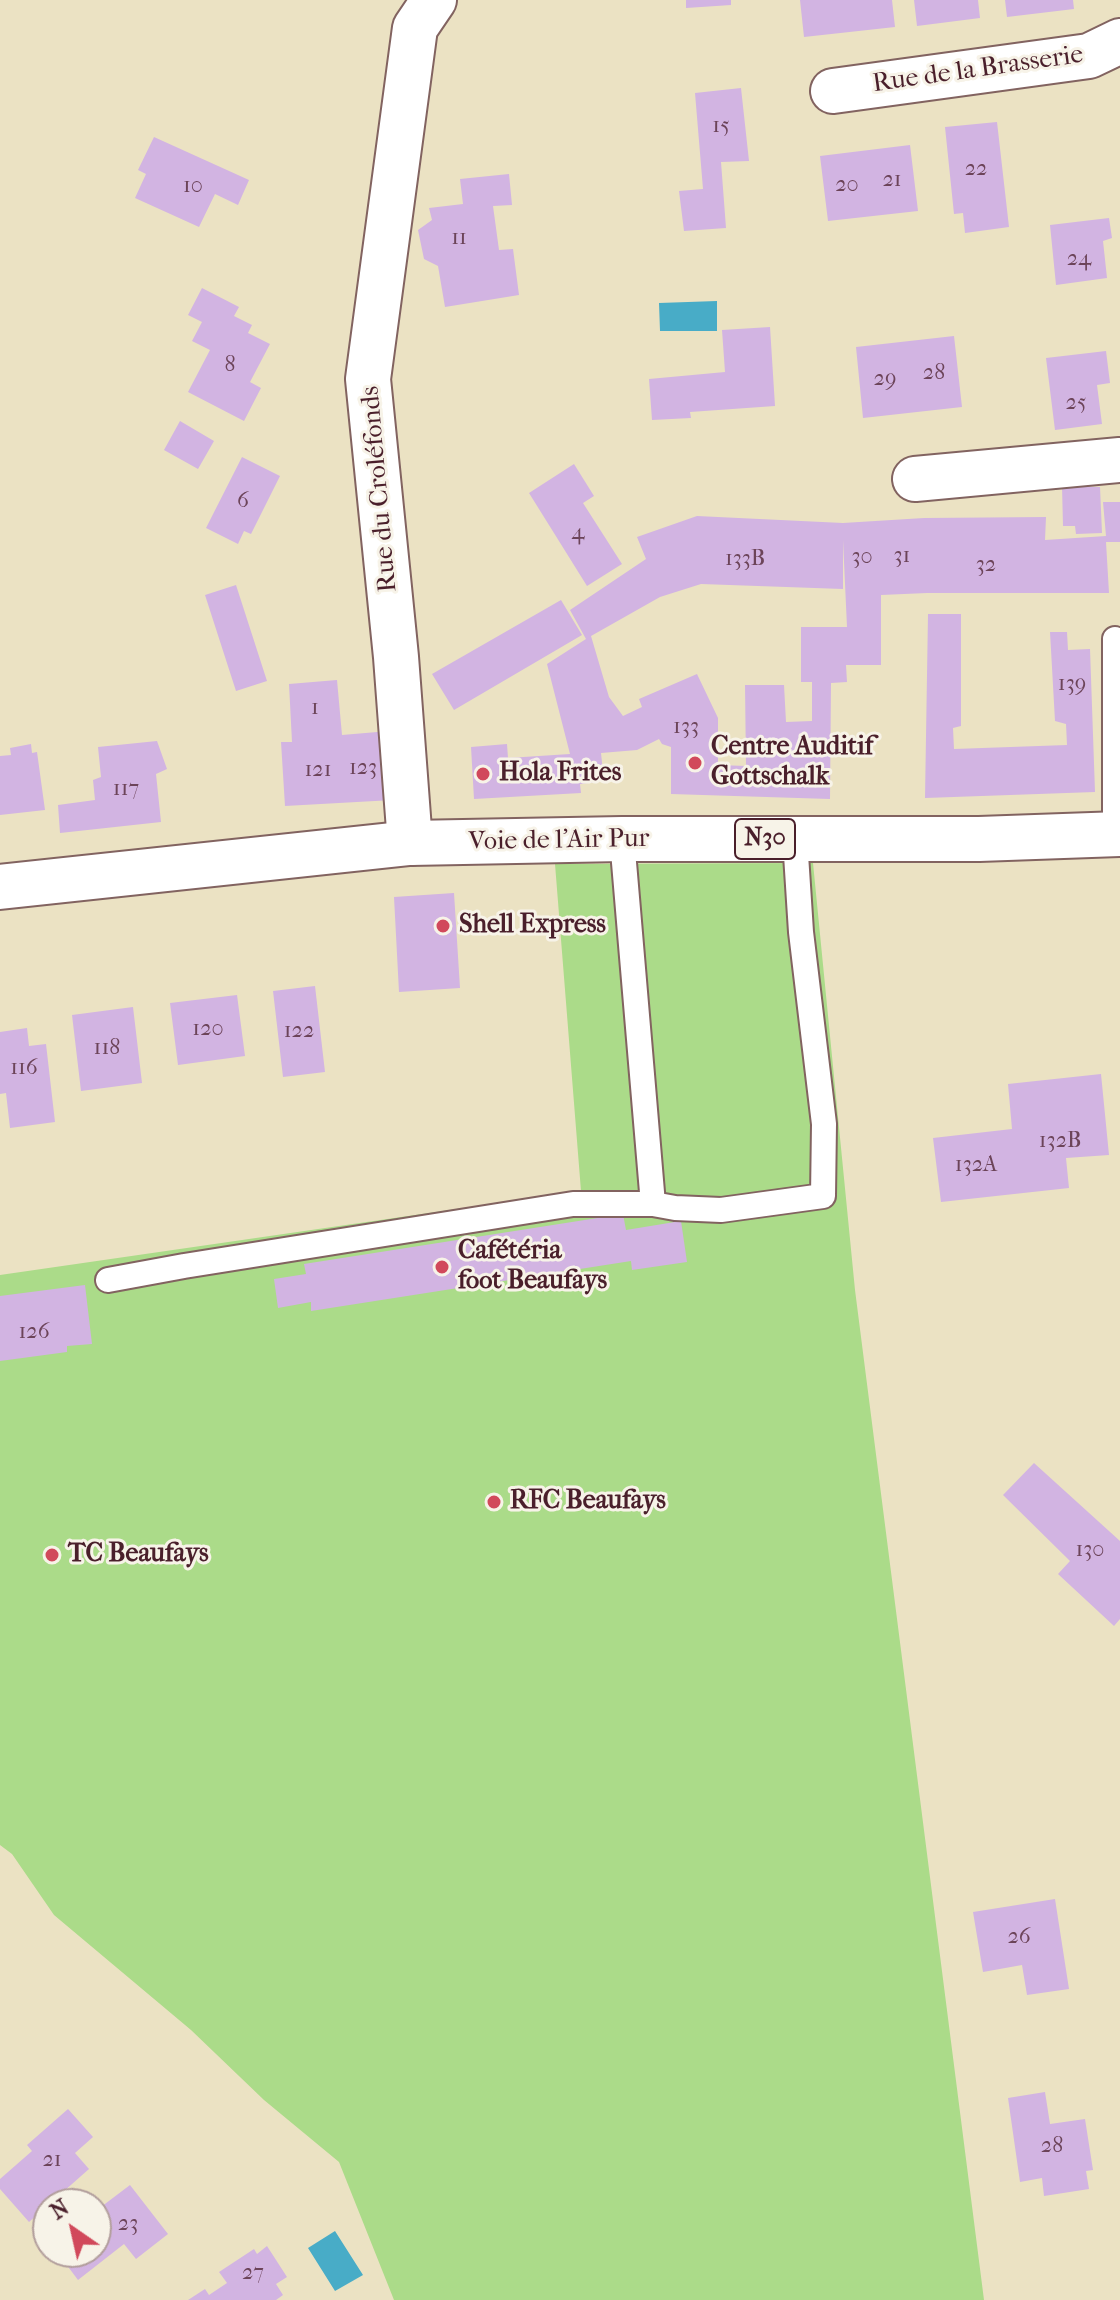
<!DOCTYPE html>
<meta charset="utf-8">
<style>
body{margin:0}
#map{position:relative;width:1120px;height:2300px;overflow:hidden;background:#ebe2c3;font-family:"IM FELL French Canon",serif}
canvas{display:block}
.north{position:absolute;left:32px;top:2188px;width:80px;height:80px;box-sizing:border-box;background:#f7f3e8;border:2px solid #b29e9c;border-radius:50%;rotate:326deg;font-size:22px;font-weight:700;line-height:32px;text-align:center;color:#4a1f2b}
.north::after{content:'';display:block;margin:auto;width:28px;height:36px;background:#d1495b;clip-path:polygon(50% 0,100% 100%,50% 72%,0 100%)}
</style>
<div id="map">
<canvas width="1120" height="2300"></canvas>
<div class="north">N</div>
</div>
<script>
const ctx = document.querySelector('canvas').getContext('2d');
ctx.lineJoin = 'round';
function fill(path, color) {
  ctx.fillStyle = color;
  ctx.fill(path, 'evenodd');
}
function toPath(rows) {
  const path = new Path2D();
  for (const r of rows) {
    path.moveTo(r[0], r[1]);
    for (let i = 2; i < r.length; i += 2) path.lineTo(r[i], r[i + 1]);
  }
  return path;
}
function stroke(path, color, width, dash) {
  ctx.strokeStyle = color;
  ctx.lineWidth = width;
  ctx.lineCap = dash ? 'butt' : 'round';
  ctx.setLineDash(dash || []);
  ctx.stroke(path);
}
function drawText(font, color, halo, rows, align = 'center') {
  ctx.font = font + ' "IM FELL French Canon",serif';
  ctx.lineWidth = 6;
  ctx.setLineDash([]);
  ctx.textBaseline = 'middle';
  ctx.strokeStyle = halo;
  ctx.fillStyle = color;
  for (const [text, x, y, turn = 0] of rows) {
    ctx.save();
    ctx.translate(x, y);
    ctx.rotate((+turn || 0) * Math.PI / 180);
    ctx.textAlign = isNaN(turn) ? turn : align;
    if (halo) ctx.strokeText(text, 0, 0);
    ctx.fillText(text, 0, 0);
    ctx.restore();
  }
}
const green = toPath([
 [813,863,855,1290,984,2300,394,2300,339,2162,264,2100,191,2030,54,1915,12,1854,0,1845,0,1275,581,1191,555,864]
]);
const water = toPath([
 [717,301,717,331,660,331,659,303],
 [335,2231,363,2275,335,2291,308,2248]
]);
const building = toPath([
 [686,0,731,0,731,5,686,8],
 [800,0,892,0,895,27,804,37],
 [914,0,978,0,980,18,917,26],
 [1005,0,1073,0,1074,9,1007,17],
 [741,88,749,161,721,162,726,228,684,231,679,191,703,189,695,93],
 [997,122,1009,227,965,233,963,213,954,214,945,127],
 [154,137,249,180,238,205,215,194,199,227,135,198,146,174,138,170],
 [910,145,918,211,828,221,820,156],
 [509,174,512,205,493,206,499,250,513,249,519,295,445,307,438,266,424,259,418,230,432,220,429,208,463,204,460,179],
 [1109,218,1112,238,1103,241,1107,278,1056,285,1050,225],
 [202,288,239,307,234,316,252,325,248,333,270,344,250,382,261,388,244,421,188,392,210,350,192,341,202,322,188,315],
 [770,327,775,406,690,412,691,418,652,420,649,379,725,372,722,330],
 [954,336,962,407,863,418,856,347],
 [1106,351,1110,383,1097,385,1102,424,1055,430,1046,358],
 [180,421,214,441,198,469,164,450],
 [242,457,280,476,251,534,244,531,238,544,206,528],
 [574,464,594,496,583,503,622,564,587,586,529,493],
 [1062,486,1100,487,1102,533,1076,534,1075,526,1063,526],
 [1103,502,1120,502,1120,542,1106,542,1109,593,927,593,881,595,881,665,846,665,847,682,831,683,830,799,671,794,671,747,662,744,659,739,637,750,601,753,604,781,580,784,581,793,474,799,471,747,507,744,508,758,570,754,547,664,586,639,570,610,646,559,637,537,697,516,843,523,924,518,1046,517,1045,540,1106,536],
 [843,540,847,627,801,627,801,682,812,682,812,721,786,722,784,685,745,685,746,766,718,765,718,718,697,674,639,699,642,707,623,716,609,697,591,636,660,597,701,584,843,589],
 [236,585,267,681,236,691,205,595],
 [561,600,582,635,454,710,432,674],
 [928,614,961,614,961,726,953,728,954,749,1067,745,1066,724,1055,721,1050,632,1067,632,1068,650,1090,649,1095,792,925,798],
 [337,680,342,735,389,731,393,800,285,806,281,742,292,742,289,684],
 [157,741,167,769,156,774,161,822,60,833,58,805,95,800,93,780,101,777,98,747],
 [31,744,32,753,37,752,45,810,0,815,0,756,11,755,10,748],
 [454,893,460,988,399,992,394,897],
 [315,986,325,1072,283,1077,273,991],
 [237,995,245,1056,178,1065,170,1003],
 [133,1007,142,1083,81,1091,72,1015],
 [27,1028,29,1046,46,1044,55,1122,10,1128,6,1093,0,1094,0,1032],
 [1101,1074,1109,1155,1066,1158,1069,1188,941,1202,933,1138,1012,1129,1008,1084],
 [623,1214,626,1230,681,1221,687,1262,632,1270,631,1261,311,1311,311,1302,278,1308,274,1279,306,1274,304,1264],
 [85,1285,92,1344,67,1346,67,1352,0,1361,0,1296],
 [1034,1463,1120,1541,1120,1619,1114,1626,1058,1574,1070,1561,1003,1495],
 [1055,1899,1069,1989,1027,1995,1022,1965,983,1972,973,1912],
 [1045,2092,1050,2124,1085,2119,1093,2170,1086,2171,1089,2189,1044,2196,1042,2178,1020,2182,1008,2098],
 [68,2109,93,2137,75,2153,89,2169,29,2222,0,2189,0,2179,32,2151,27,2145],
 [130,2185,168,2234,136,2259,124,2244,78,2280,57,2252,96,2252,97,2210],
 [267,2246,287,2277,276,2284,283,2295,276,2300,188,2300,205,2289,209,2295,227,2283,219,2272,254,2249,257,2254]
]);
const service = toPath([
 [1115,834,1115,639],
 [622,839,653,1204],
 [108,1280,184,1266,573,1204,653,1204,675,1208,721,1210,823,1196,824,1124,801,932,795,839]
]);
const minor = toPath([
 [833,91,1089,56,1120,41],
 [915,479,1120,460],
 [410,843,396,657,368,379,415,28,434,0]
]);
const primary = toPath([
 [0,887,410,843,622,839,979,839,1120,834]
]);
const markers = [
 [695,763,8,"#d1495b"],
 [483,774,8,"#d1495b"],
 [443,926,8,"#d1495b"],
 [442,1267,8,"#d1495b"],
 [494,1502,8,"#d1495b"],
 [52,1555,8,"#d1495b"]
];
const numberNames = [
 ["15",721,127],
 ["22",976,170],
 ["21",892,181],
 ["20",847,186],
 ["10",193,187],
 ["11",459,239],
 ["24",1079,260],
 ["8",230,366],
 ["28",934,374],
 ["29",885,380],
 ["25",1076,404],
 ["6",243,502],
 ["4",578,534],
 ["31",902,557],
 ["30",862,558],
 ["133B",745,560],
 ["32",986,566],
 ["139",1072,685],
 ["1",315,709],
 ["133",686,728],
 ["123",363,769],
 ["121",318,771],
 ["117",126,790],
 ["120",208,1030],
 ["122",299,1032],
 ["118",107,1049],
 ["116",24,1069],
 ["132B",1060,1142],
 ["132A",976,1166],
 ["126",34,1333],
 ["130",1090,1551],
 ["26",1019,1938],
 ["28",1052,2147],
 ["21",52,2161],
 ["23",128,2225],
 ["27",253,2274]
];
const shields = [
 [765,839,60]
];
const shieldNames = [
 ["N30",765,839]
];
const streetNames = [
 ["Rue de la Brasserie",978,70,-8],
 ["Rue du Croléfonds",380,489,-95],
 ["Voie de l'Air Pur",559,841,-1]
];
const poiNames = [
 ["Centre Auditif",711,748],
 ["Gottschalk",711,778],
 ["Hola Frites",499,774],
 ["Shell Express",459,926],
 ["Cafétéria",458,1252],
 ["foot Beaufays",458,1282],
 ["RFC Beaufays",510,1502],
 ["TC Beaufays",68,1555]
];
fill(green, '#abdb89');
fill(water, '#48acc7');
fill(building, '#d2b4e2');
stroke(service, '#826360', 28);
stroke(minor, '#826360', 48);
stroke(primary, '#826360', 48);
stroke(service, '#fff', 24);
stroke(minor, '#fff', 44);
stroke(primary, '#fff', 44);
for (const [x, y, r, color] of markers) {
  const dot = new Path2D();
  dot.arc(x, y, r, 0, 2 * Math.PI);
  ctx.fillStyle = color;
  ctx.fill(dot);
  stroke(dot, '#f7f3e8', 3);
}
drawText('22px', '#6c4459', null, numberNames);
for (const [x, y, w] of shields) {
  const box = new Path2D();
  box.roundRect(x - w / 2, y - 20, w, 40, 6);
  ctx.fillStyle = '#f7f3e8';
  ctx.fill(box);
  stroke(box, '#4a1f2b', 2);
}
drawText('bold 24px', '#4a1f2b', null, shieldNames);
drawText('26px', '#4a1f2b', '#f7f3e8', streetNames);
drawText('bold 26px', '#4a1f2b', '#f7f3e8', poiNames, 'left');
</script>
